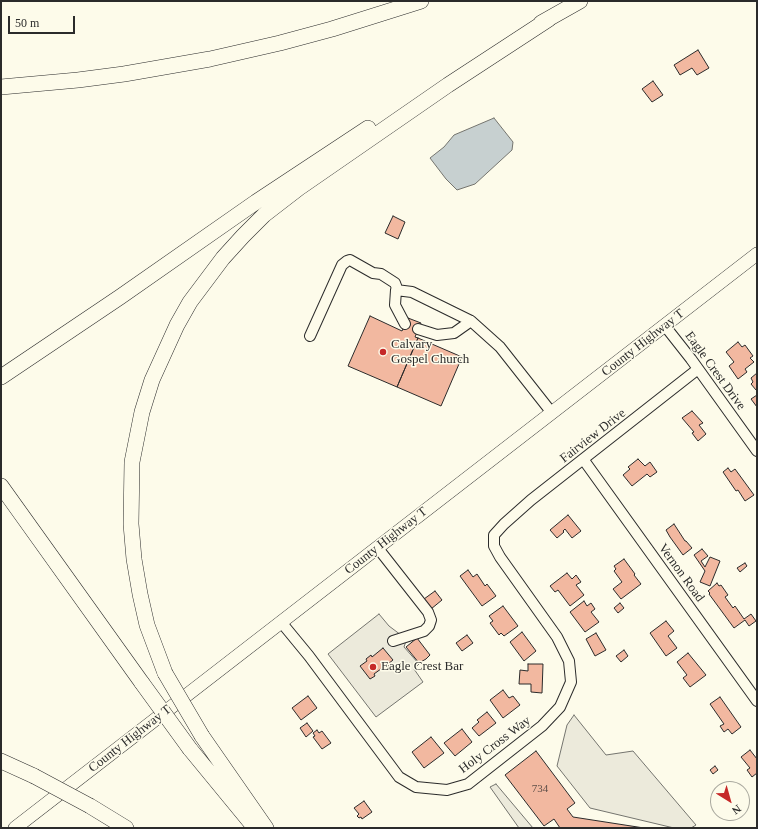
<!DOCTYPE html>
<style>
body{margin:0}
#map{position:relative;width:758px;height:829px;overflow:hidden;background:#fdfbea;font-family:Georgia,serif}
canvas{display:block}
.frame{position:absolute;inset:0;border:2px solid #2b2b2b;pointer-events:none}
.north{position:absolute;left:710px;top:781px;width:40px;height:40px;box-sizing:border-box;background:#fdfbea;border:1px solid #a9a89e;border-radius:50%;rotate:143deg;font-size:11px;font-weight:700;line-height:16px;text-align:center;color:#2b2b2b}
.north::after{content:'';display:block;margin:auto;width:14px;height:18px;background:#c62828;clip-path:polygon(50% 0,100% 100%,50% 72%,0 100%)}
.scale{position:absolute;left:8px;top:16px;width:67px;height:18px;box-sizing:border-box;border:2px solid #2b2b2b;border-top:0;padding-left:5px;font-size:12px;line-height:14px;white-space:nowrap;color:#2b2b2b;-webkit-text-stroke:3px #fdfbea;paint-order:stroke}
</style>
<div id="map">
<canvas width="758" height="829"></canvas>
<div class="frame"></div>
<div class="north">N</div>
<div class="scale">50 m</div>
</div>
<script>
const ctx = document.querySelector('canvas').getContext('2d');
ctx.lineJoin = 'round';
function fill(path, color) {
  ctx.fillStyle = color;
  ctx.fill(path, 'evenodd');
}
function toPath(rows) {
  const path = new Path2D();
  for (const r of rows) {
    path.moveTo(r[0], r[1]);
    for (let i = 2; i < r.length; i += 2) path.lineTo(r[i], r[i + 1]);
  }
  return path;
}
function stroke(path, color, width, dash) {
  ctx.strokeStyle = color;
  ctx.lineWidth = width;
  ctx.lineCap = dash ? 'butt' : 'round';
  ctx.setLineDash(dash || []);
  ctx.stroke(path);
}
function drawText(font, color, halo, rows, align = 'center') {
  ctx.font = font + ' Georgia,serif';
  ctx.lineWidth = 3;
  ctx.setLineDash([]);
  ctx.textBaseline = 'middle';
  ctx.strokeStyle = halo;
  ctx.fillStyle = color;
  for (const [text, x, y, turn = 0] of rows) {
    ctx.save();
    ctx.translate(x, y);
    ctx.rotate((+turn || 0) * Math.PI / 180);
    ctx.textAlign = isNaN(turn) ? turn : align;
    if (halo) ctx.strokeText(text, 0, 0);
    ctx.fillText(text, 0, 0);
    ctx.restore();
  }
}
const parking = toPath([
 [379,614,389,626,401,635,406,641,404,647,419,664,414,669,423,682,376,717,328,654,379,614],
 [574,715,606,755,633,751,696,825,691,828,674,828,590,808,557,766,567,725,574,715],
 [496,784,533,828,519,828,490,787,496,784]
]);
const water = toPath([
 [494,118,513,142,512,150,475,184,457,190,446,179,430,158,444,147,454,135,494,118]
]);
const building = toPath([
 [698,50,709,68,697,75,692,68,680,75,674,65,698,50],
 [653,81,663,95,652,102,642,89,653,81],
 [393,216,405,222,398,239,385,233,393,216],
 [370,316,402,331,408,318,421,323,415,337,418,338,397,387,348,366,370,316],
 [418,338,462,357,441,406,397,387,418,338],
 [738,342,742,347,745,345,753,356,750,358,754,362,745,369,747,372,738,379,729,366,734,362,726,352,738,342],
 [757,373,757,389,756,390,751,384,753,382,751,378,757,373],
 [757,395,757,407,751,399,757,395],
 [692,411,703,423,699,425,706,434,698,441,692,433,694,432,682,418,692,411],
 [638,459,645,466,650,462,657,472,650,477,647,474,632,486,623,475,630,469,628,467,638,459],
 [728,468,731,472,735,469,754,495,745,501,738,490,736,491,723,472,728,468],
 [568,515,581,531,572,538,565,529,563,531,564,532,557,538,550,530,568,515],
 [674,524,685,541,686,541,692,548,683,555,670,537,666,530,674,524],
 [702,549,708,556,701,561,705,567,710,557,720,561,710,586,700,582,705,571,694,555,702,549],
 [624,559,635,574,634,575,641,584,621,599,613,589,622,582,614,571,616,569,614,566,624,559],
 [745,563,747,566,740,572,737,568,745,563],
 [468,570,473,577,477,574,485,586,487,584,496,596,482,606,460,576,468,570],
 [567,573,572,579,576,575,581,582,576,585,584,595,570,606,558,590,555,592,550,586,567,573],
 [717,583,719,586,721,585,728,595,725,597,733,608,735,606,744,619,751,614,756,621,749,626,745,620,734,628,709,594,710,593,708,591,717,583],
 [435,591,442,600,431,609,424,599,435,591],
 [584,601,587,606,591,603,595,609,591,612,599,622,585,632,570,612,584,601],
 [620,603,624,608,618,613,614,608,620,603],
 [503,606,518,626,504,636,501,633,499,635,490,623,493,621,489,616,503,606],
 [666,621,674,631,668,636,677,648,666,656,650,633,666,621],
 [522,632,536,651,524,661,510,642,522,632],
 [596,633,606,650,595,656,586,639,596,633],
 [467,635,473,643,462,651,456,643,467,635],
 [417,638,430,655,426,659,419,663,406,647,417,638],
 [383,648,393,660,388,664,389,666,386,668,385,666,374,674,375,676,370,679,360,666,367,661,366,659,371,655,372,657,383,648],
 [624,650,628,656,621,662,616,656,624,650],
 [688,653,706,675,690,687,683,678,687,675,677,662,688,653],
 [528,664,543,664,542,693,531,692,531,684,519,684,520,670,528,671,528,664],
 [503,690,509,698,513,696,520,705,503,718,490,700,503,690],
 [308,696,317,708,301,720,292,708,308,696],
 [720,697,741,727,732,734,728,729,724,732,720,726,724,724,710,704,720,697],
 [487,712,496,723,479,736,472,728,479,722,477,720,487,712],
 [307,723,313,731,306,737,300,728,307,723],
 [462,729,472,742,455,756,444,743,462,729],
 [317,730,319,733,322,731,331,743,322,749,313,737,315,736,313,733,317,730],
 [431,737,444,753,424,768,412,752,431,737],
 [750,750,757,759,757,773,752,777,747,770,750,768,741,757,750,750],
 [536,751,575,803,567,809,573,817,644,828,560,828,554,819,544,826,505,775,536,751],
 [715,766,718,770,713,774,710,770,715,766],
 [364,801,372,812,362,819,361,817,359,818,357,816,359,814,354,808,364,801]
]);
const minor = toPath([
 [405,324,395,305,396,290,412,292,471,321],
 [665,326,691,359,757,451],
 [418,329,437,335,454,333,471,321,500,347,552,413],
 [310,336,342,265,347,261,350,260,373,273,381,274,395,283,398,291],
 [583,459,757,701],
 [377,547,428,612,431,620,429,626,424,631,393,641],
 [281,622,309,656,399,777,416,787,447,790,468,784,542,726,560,707,571,682,569,661,557,637,500,557,494,546,494,535,504,524,531,500,698,369]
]);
const major = toPath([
 [15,828,757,254]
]);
const highway = toPath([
 [541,23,580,1],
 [1,87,78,80,124,74,210,59,280,43,332,29,421,1],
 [1,377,120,297,256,202,368,128],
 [1,486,142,683],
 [165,673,147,625,140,594,134,559,131,524,132,462,142,412,152,380,177,325,190,302,223,258,243,236,264,215,299,188,448,85,549,19],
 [202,736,266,828],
 [190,749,255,828],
 [1,761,34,776],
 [90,806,126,828]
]);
const highwayBridge = toPath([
 [165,673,202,736],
 [142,683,190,749],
 [34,776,90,806]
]);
const markers = [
 [383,352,4,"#c62828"],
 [373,667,4,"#c62828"]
];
const numberNames = [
 ["734",540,789]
];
const streetNames = [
 ["County Highway T",643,343,-38],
 ["Eagle Crest Drive",715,371,54],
 ["Fairview Drive",593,436,-38],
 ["County Highway T",386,541,-38],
 ["Vernon Road",681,573,54],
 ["County Highway T",130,739,-38],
 ["Holy Cross Way",495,745,-37]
];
const poiNames = [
 ["Calvary",391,345],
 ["Gospel Church",391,360],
 ["Eagle Crest Bar",381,667]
];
fill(parking, '#eceadb');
stroke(parking, '#74746e', 1);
fill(water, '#c7d0d0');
stroke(water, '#74746e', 1);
fill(building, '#f2b8a0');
stroke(building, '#2b2b2b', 1);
stroke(minor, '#2b2b2b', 12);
stroke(major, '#2b2b2b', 14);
stroke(highway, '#2b2b2b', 16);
stroke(minor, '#fdfbea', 10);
stroke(major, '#fdfbea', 13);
stroke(highway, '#fdfbea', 15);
stroke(highwayBridge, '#2b2b2b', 16, []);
stroke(highwayBridge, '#fdfbea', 15);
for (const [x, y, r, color] of markers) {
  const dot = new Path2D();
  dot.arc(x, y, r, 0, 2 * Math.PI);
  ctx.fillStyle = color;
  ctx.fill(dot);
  stroke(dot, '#fdfbea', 1.5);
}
drawText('11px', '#5d4e48', null, numberNames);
drawText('13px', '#2b2b2b', '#fdfbea', streetNames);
drawText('13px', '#2b2b2b', '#fdfbea', poiNames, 'left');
</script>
